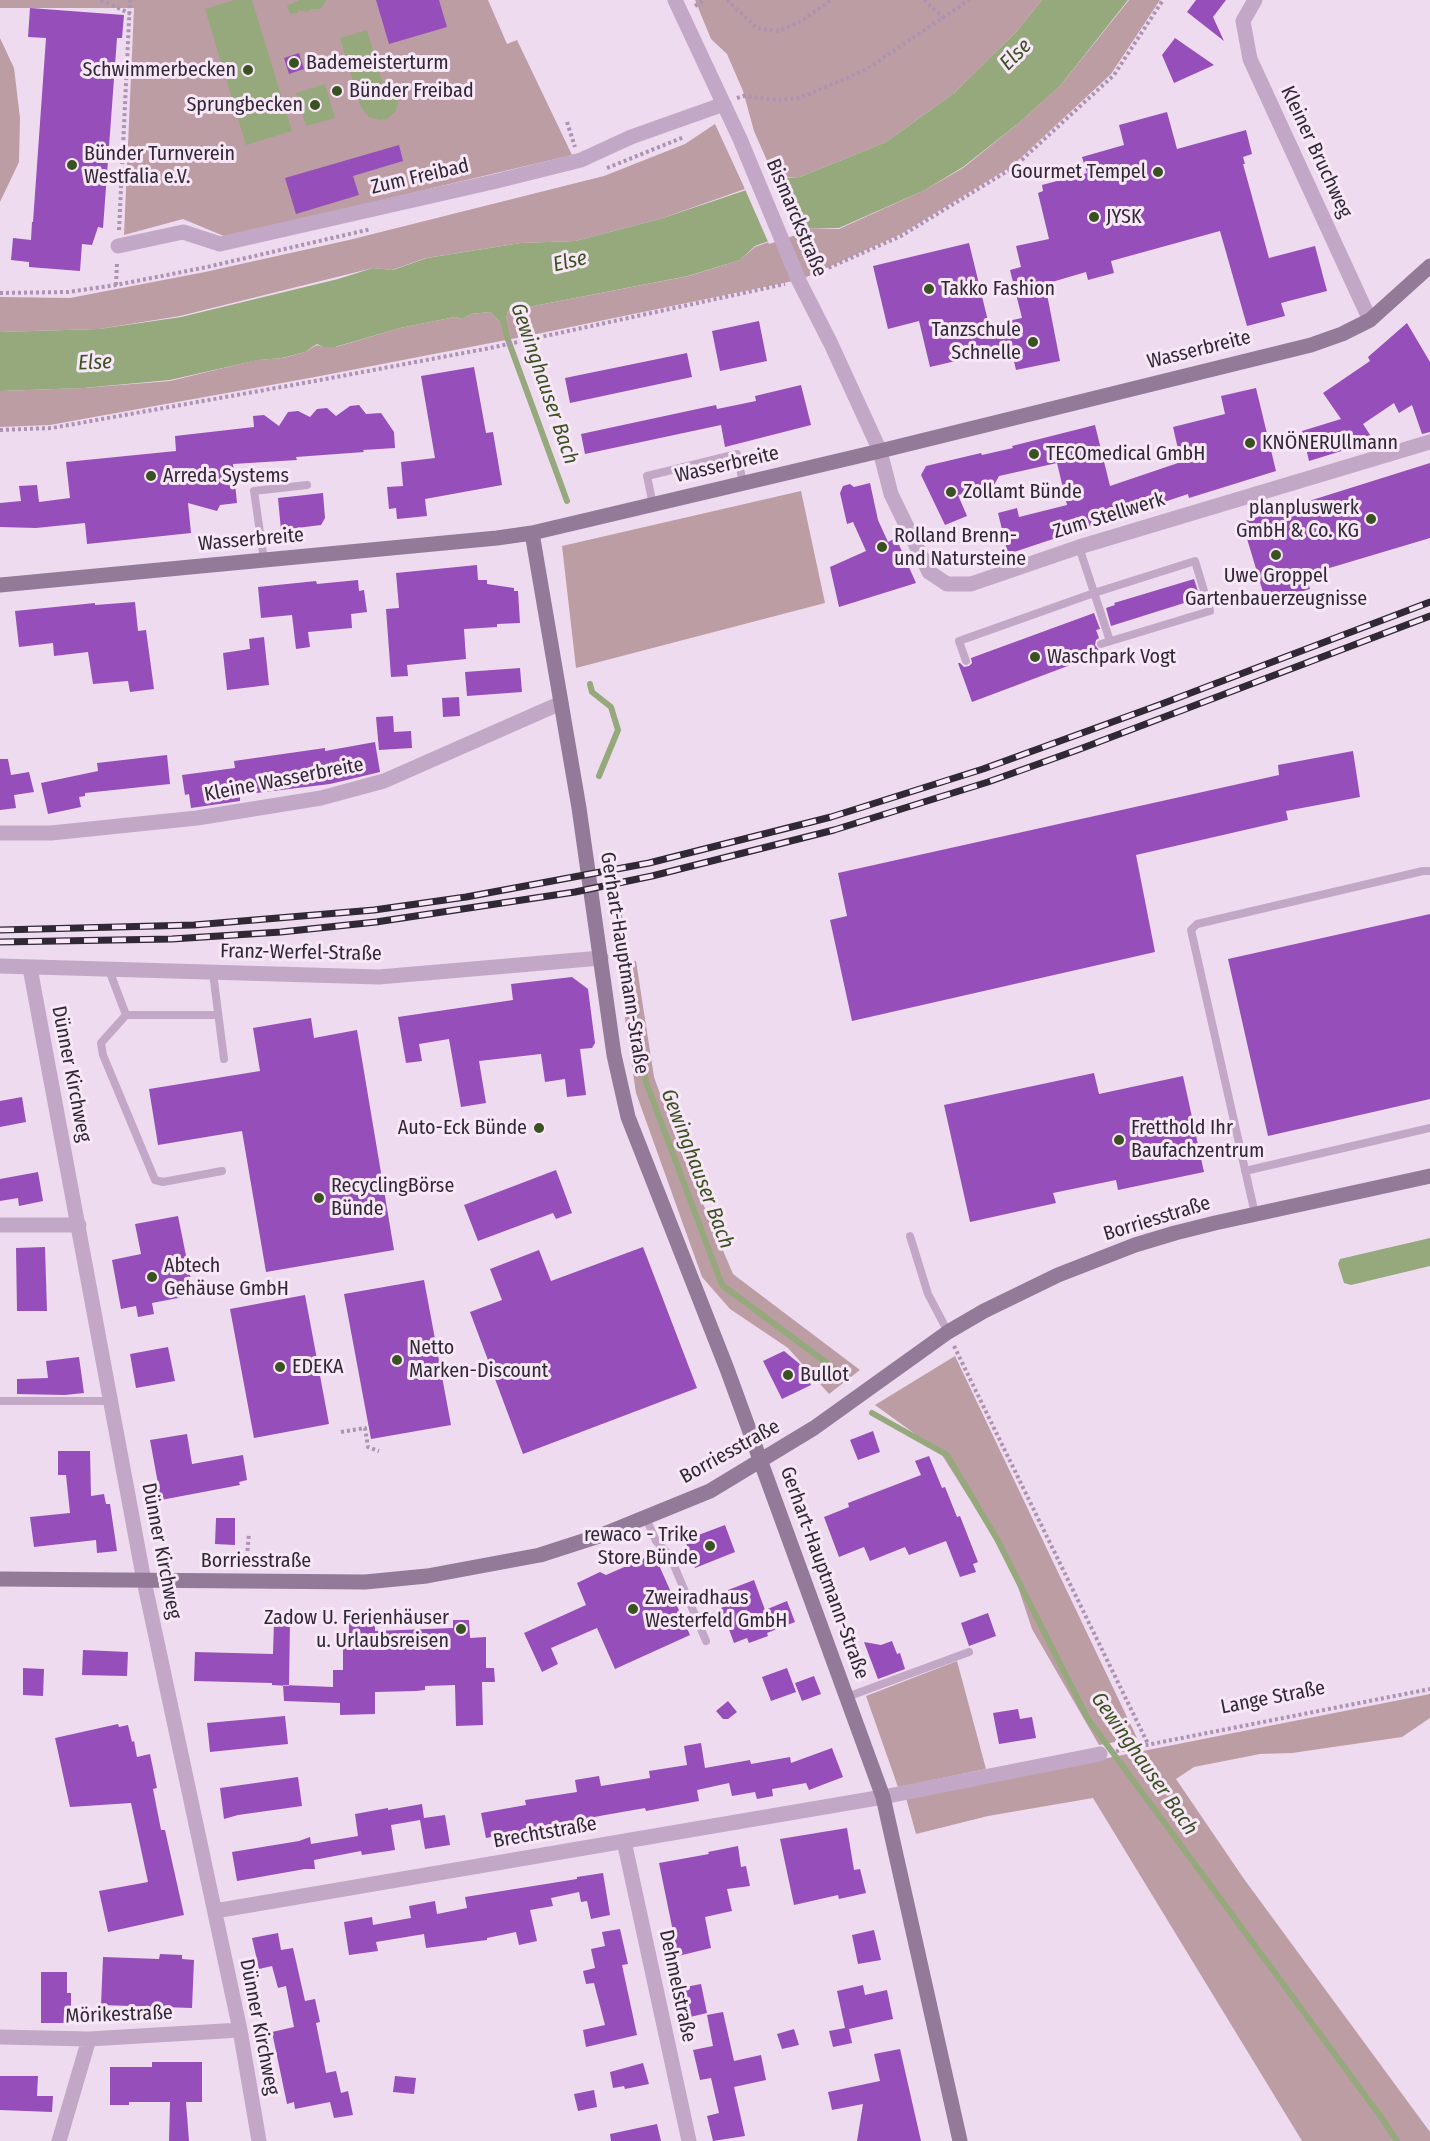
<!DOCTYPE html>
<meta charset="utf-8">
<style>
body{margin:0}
canvas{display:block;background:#eedbef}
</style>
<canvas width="1430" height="2141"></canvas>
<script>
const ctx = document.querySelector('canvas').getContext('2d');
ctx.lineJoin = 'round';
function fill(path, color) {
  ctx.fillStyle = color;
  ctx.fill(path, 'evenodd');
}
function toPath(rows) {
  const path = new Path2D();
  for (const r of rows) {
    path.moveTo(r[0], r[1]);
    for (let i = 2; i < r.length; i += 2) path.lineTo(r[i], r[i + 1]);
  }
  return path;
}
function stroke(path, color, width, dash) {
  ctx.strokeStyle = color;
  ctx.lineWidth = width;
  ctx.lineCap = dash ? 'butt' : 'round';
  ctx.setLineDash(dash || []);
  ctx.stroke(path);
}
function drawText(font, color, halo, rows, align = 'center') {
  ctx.font = font + ' "Fira Sans Condensed",sans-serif';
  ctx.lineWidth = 6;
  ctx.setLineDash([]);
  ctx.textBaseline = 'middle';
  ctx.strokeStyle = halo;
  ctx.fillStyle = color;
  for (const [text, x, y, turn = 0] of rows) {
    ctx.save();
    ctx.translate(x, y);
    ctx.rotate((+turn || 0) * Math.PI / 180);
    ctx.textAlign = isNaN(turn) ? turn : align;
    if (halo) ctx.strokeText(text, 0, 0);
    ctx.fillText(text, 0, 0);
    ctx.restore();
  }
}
const green = toPath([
 [0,0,488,0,507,44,517,40,572,155,226,237,183,219,124,235,134,8,0,8],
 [695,0,1042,0,1017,31,954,93,886,142,800,177,782,177,775,179,754,131,743,91,727,54,711,39],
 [1129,0,1160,0,1111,74,1012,166,901,234,800,280,781,237,807,228,839,229,925,190,963,168,1020,122,1060,86],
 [0,38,14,68,20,118,19,162,0,202],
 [715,124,745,189,660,219,575,241,521,243,426,258,392,270,373,268,180,316,99,329,0,332,0,297,70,298,205,272,349,240,604,176,685,144],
 [780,238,798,280,527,336,315,377,50,425,0,427,0,391,83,388,170,381,257,360,283,358,305,352,317,345,323,347,336,347,400,328,455,317,463,319,471,314,490,312,501,323,506,319,508,311,689,276,740,260,755,247],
 [801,491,825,603,576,668,562,546],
 [636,961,654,1077,681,1152,733,1274,860,1370,829,1394,788,1348,730,1309,702,1277,636,1093,617,964],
 [955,1356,1137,1738,1099,1745,1032,1629,1015,1578,995,1539,940,1452,875,1405],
 [957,1661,986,1769,898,1787,866,1696],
 [1430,1694,1430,1718,1402,1737,1292,1753,1260,1754,1194,1767,1176,1779,1244,1879,1430,2132,1430,2141,1302,2141,1093,1798,988,1816,916,1834,906,1798]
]);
const water = toPath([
 [234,0,252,0,292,131,246,145,205,9],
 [299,0,326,0,325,3,320,9,311,9,307,12,298,10,297,13,290,14,287,6],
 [1042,0,1128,0,1060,86,1020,122,963,167,925,190,839,228,806,228,755,246,740,260,688,276,508,311,506,319,501,323,490,312,471,314,463,319,455,317,400,328,335,347,323,347,317,344,305,352,282,358,258,360,170,380,83,388,0,391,0,332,99,329,181,317,338,279,373,268,393,270,427,258,521,243,575,241,660,219,782,178,800,177,886,142,954,93,1017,31],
 [367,30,382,81,394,87,399,99,396,111,387,119,380,120,369,117,361,107,340,38],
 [325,84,335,118,306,126,296,93],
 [1430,1238,1430,1266,1351,1285,1344,1283,1338,1264,1340,1259]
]);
const pier = toPath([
 [774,177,799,234,769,244,744,187]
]);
const stream = toPath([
 [502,315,507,337,567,501],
 [590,684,592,692,611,707,618,730,599,776],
 [618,910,646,1082,722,1285,847,1378],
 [872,1413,947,1455,997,1539,1088,1719,1381,2117,1397,2141]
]);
const building = toPath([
 [376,0,439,0,447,27,389,44],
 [1196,0,1226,0,1213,17,1224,41,1187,12],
 [30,8,124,15,122,38,117,38,103,228,98,227,92,245,82,244,80,271,29,267,29,262,11,260,13,238,31,240,32,222,33,222,46,38,28,37],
 [1175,38,1214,65,1174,83,1162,55],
 [299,53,304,69,289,74,284,58],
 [1167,112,1177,149,1246,130,1252,154,1243,157,1245,164,1243,164,1269,258,1315,246,1327,291,1281,303,1285,316,1247,326,1220,231,1111,261,1114,273,1088,280,1086,272,1045,284,1060,361,1016,370,1011,348,930,367,919,321,888,329,873,266,969,243,989,325,1022,318,1010,270,1021,267,1016,246,1049,239,1038,193,1043,191,1042,185,1087,173,1082,157,1124,145,1119,125],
 [399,145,403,161,353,176,359,195,296,214,285,178],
 [759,321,767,361,720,371,712,331],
 [1407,323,1430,362,1430,432,1422,434,1412,405,1399,413,1394,403,1363,424,1374,441,1309,461,1302,431,1341,419,1323,393,1370,361,1368,357],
 [687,353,692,377,570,403,565,378],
 [474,367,486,433,493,432,502,485,425,499,427,516,397,519,396,508,389,509,387,487,403,486,401,462,435,458,421,376],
 [801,385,811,425,725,447,721,425,585,454,581,434,716,405,717,409,756,401,755,396],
 [1256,388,1276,471,1189,498,1188,494,1008,554,998,513,1017,508,1019,517,1067,505,1057,463,999,476,993,487,958,495,967,516,945,525,921,475,926,466,981,453,982,455,1013,448,1012,446,1095,425,1110,486,1181,462,1173,427,1225,414,1221,396],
 [359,405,366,414,381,413,394,432,395,448,363,450,364,452,296,457,297,460,233,464,237,503,220,505,217,511,188,503,191,533,87,544,85,523,36,528,0,527,0,503,21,501,19,486,37,485,39,502,70,498,66,462,176,451,175,436,254,427,253,416,264,415,279,426,288,412,298,411,310,417,317,409,327,408,336,416,350,406],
 [1430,463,1430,538,1306,575,1310,589,1266,602,1242,522],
 [870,483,878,520,888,542,896,538,916,583,839,607,830,567,866,551,853,522,847,524,840,493,843,486,850,484,854,487],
 [323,493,325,518,321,525,281,530,278,498],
 [477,565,478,580,487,580,487,584,514,588,514,591,518,591,520,623,497,624,497,627,464,629,466,659,407,665,408,676,391,677,386,609,399,608,396,573],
 [1194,579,1200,598,1111,626,1106,608,1115,605,1114,603],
 [358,580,359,591,364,590,367,612,351,614,352,628,308,632,310,647,296,649,292,615,261,618,258,587,316,581,317,584],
 [135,602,138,631,146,630,154,689,130,692,128,681,93,684,88,652,54,656,53,643,19,647,15,611,95,603,95,605],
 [1094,613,1100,629,1096,630,1099,638,1096,640,1095,645,1099,650,1104,650,1105,652,972,702,958,663,960,663,964,667,969,666,972,663,971,658],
 [264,637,269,685,227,690,223,653,250,649,249,639],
 [520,668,522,692,467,696,465,672],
 [459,697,460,716,443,717,442,698],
 [393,716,394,732,411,731,412,748,379,750,376,717],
 [375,742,380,772,330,784,240,795,240,801,191,808,189,794,185,795,182,775,235,768,234,761,325,748,325,751],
 [1353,751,1360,797,1286,811,1288,820,1136,855,1155,952,852,1021,830,920,847,916,838,873,1279,775,1278,765],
 [167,755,170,784,85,793,85,796,79,797,81,807,48,814,41,783,98,771,97,763],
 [0,759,8,759,11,775,29,772,34,792,14,795,16,808,0,810],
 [1430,914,1430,1099,1268,1136,1228,959],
 [572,977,588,989,595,1043,592,1048,580,1049,586,1095,567,1097,565,1079,545,1082,541,1054,479,1061,486,1103,461,1107,449,1039,419,1044,422,1061,406,1063,398,1017,513,1000,511,984],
 [311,1018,314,1038,357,1030,394,1250,266,1272,242,1131,158,1145,149,1089,260,1071,253,1028],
 [1094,1073,1099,1094,1183,1076,1204,1172,1118,1190,1116,1180,1053,1193,1056,1203,970,1222,944,1105],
 [22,1097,26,1122,0,1127,0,1101],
 [556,1170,572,1213,556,1219,553,1213,478,1241,464,1205],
 [38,1172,43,1201,19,1206,18,1198,0,1201,0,1179],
 [178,1216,194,1295,152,1303,154,1314,138,1317,136,1306,121,1309,112,1260,141,1254,135,1224],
 [45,1247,47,1311,17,1311,16,1248],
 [643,1247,697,1388,523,1454,470,1312,502,1300,490,1269,539,1250,551,1281],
 [424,1280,451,1425,371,1439,344,1294],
 [305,1295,329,1424,254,1438,230,1309],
 [168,1347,175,1381,136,1388,130,1354],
 [784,1351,801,1365,811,1385,782,1399,763,1361],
 [79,1357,84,1393,65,1395,17,1394,17,1379,48,1378,46,1361],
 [873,1431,880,1452,858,1460,850,1440],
 [187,1434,192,1464,243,1455,247,1480,239,1482,240,1485,161,1500,150,1440],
 [58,1451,90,1451,91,1496,104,1494,106,1504,110,1504,117,1551,97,1553,96,1540,34,1547,30,1517,70,1513,66,1475,58,1475],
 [929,1456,942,1488,945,1487,957,1517,960,1516,978,1562,973,1564,976,1572,960,1577,946,1541,909,1555,905,1547,870,1561,864,1547,839,1557,824,1517,849,1507,848,1503,921,1475,915,1461],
 [216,1518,235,1518,235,1545,215,1544],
 [725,1525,735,1552,695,1568,685,1540],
 [654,1554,690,1635,615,1669,597,1628,551,1648,558,1664,542,1672,524,1633,586,1605,577,1583,600,1572,606,1575],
 [754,1580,765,1610,787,1601,795,1622,767,1633,768,1636,749,1643,747,1638,734,1643,721,1608,733,1603,728,1590],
 [988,1613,996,1636,969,1646,961,1623],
 [453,1620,469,1620,470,1638,486,1637,486,1668,494,1668,495,1682,482,1682,483,1725,456,1726,455,1685,425,1686,425,1690,416,1691,375,1692,375,1714,340,1715,340,1703,284,1701,283,1685,333,1687,333,1670,343,1670,343,1641,349,1641,349,1623,375,1623,375,1631,453,1628],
 [274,1621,290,1621,289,1686,272,1685,272,1683,194,1681,195,1652,273,1654],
 [892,1641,897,1654,900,1653,905,1669,878,1679,864,1642,881,1645],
 [83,1650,128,1652,127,1676,82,1675],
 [23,1668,44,1669,43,1696,23,1695],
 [787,1668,796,1692,771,1701,762,1677],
 [814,1676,821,1694,802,1701,795,1683],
 [728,1701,737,1712,728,1719,723,1719,716,1711],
 [1018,1709,1020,1719,1032,1717,1036,1738,999,1744,993,1713],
 [285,1716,288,1744,210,1752,207,1723],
 [118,1724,119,1727,128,1725,132,1742,134,1741,137,1757,150,1754,157,1788,153,1789,161,1830,165,1830,184,1915,108,1932,99,1891,148,1882,131,1803,70,1807,55,1738],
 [701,1743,705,1768,750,1760,751,1764,790,1757,791,1763,832,1748,843,1777,809,1790,806,1783,772,1789,773,1796,757,1799,755,1792,732,1796,729,1783,697,1790,699,1801,646,1811,645,1808,605,1815,486,1838,481,1813,526,1805,525,1800,577,1792,575,1780,599,1776,601,1786,650,1778,649,1771,687,1765,684,1746],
 [298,1777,302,1806,238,1815,224,1819,220,1788],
 [422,1804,424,1818,445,1815,450,1845,425,1849,420,1820,391,1825,395,1850,362,1855,361,1851,314,1860,315,1869,305,1869,237,1881,232,1852,299,1841,310,1837,311,1844,358,1836,355,1814,388,1808,388,1810],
 [847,1828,854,1870,860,1869,866,1893,839,1899,838,1895,794,1905,780,1839],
 [738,1846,741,1867,746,1866,750,1886,727,1889,732,1911,705,1917,711,1948,678,1956,659,1863,709,1854,708,1852],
 [603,1873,610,1915,591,1919,587,1901,581,1902,579,1892,551,1898,553,1906,530,1910,537,1941,519,1945,516,1932,487,1938,487,1940,426,1948,424,1934,376,1942,378,1951,349,1955,344,1922,372,1917,373,1925,405,1919,411,1918,409,1906,435,1901,437,1914,467,1908,465,1897,577,1879,577,1877],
 [620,1929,628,1964,622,1965,637,2035,586,2047,583,2030,605,2025,594,1983,586,1984,583,1971,595,1968,591,1949,605,1946,602,1932],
 [874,1930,881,1960,858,1964,852,1935],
 [278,1933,281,1950,293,1948,305,2001,315,1999,320,2022,316,2023,326,2073,336,2071,341,2093,348,2091,353,2115,334,2118,330,2102,295,2109,294,2102,287,2104,272,2032,294,2027,286,1986,278,1988,272,1966,259,1969,252,1938],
 [160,1954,182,1955,182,1959,194,1960,192,2008,101,2005,103,1957,159,1959],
 [41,1972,67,1972,67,1993,71,1993,71,2023,41,2023],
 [701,1984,707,2013,686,2018,680,1988],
 [863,1985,865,1995,887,1990,893,2019,849,2029,852,2043,833,2047,829,2031,845,2028,837,1991],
 [723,2012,734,2061,761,2055,766,2080,734,2087,745,2136,713,2141,707,2116,719,2113,711,2078,700,2080,693,2050,713,2046,707,2015],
 [794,2029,799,2045,782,2049,777,2034],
 [900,2049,921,2141,857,2141,863,2104,832,2110,828,2092,880,2081,874,2054],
 [152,2062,202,2062,202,2102,186,2102,189,2141,169,2141,170,2102,129,2102,129,2105,110,2105,110,2067,152,2067],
 [643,2063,649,2084,625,2089,624,2086,613,2088,610,2072],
 [0,2076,38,2076,37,2096,53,2096,52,2112,0,2110],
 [395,2076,416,2078,414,2094,393,2092],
 [594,2090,597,2107,578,2111,574,2094],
 [657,2124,661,2141,611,2141,610,2134]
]);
const path = toPath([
 [101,0,131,14],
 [727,0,757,28,779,31,801,21,831,0],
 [924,0,944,18],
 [695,6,704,0],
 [737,98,743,96,778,100,800,98,865,70,969,0],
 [567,122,575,147],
 [607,168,684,137],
 [119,230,130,0],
 [812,275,901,236,1014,167,1114,75,1163,0],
 [116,285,117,262],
 [0,293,68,292,116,285,207,267,371,229],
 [0,430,52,428,315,381,490,348,785,284],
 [954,1346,1148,1744],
 [341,1432,365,1428,368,1447,379,1451],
 [239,1566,247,1556,249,1533],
 [1116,1751,1430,1689]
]);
const lane = toPath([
 [653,505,647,476,737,454,743,483],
 [1079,547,1110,641],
 [264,560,254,491,307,485],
 [966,661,959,641,1094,593,1195,561,1210,611,1101,644],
 [109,970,126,1015,101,1043,103,1055,155,1180,163,1182,222,1171],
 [213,973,224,1059],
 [126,1015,218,1015],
 [1245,1171,1430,1128],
 [1255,1214,1191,930,1197,924,1423,871,1430,871],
 [910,1236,928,1294,948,1332],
 [0,1401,111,1401],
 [646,1518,656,1541,670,1556,706,1641],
 [847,1697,969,1652]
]);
const street = toPath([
 [675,0,740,139,799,281,831,344,880,451,891,494,929,572,947,584,971,584,1079,547,1430,442],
 [1255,0,1243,21,1250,59,1370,320],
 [118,246,183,232,220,244,497,181,581,160,631,137,724,104],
 [0,833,51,833,197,818,321,798,384,781,561,703],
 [0,966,379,977,601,958],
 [30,968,144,1581,240,2030,259,2141],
 [0,1225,79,1225],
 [624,1841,689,2141],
 [215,1911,883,1797,1100,1754],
 [0,2037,89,2039,240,2030],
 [59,2141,89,2039]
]);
const secondary = toPath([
 [532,533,579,808,614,1055,628,1117,727,1369,883,1797,960,2141],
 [0,585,497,538,532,533,880,451,1311,345,1342,334,1370,320,1430,266],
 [0,1579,365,1582,427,1576,540,1555,602,1535,710,1491,814,1428,948,1332,984,1311,1058,1275,1135,1245,1175,1233,1215,1223,1430,1176]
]);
const rail = toPath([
 [0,930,194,925,374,910,466,897,649,863,831,817,983,769,1159,705,1430,602],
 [0,942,172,939,281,932,376,922,575,892,652,876,834,830,988,782,1080,749,1430,616]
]);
const markers = [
 [294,63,6,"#3a5121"],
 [248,70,6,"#3a5121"],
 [337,91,6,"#3a5121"],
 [315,105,6,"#3a5121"],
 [72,165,6,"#3a5121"],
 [1158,172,6,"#3a5121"],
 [1094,217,6,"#3a5121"],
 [929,289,6,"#3a5121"],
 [1033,342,6,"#3a5121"],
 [1250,443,6,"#3a5121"],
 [1034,454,6,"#3a5121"],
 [151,476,6,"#3a5121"],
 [951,492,6,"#3a5121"],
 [1371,519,6,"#3a5121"],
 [882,547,6,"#3a5121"],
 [1276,555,6,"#3a5121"],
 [1035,657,6,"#3a5121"],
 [539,1128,6,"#3a5121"],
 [1119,1140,6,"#3a5121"],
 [319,1198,6,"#3a5121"],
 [152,1277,6,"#3a5121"],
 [397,1360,6,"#3a5121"],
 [280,1367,6,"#3a5121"],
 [788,1375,6,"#3a5121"],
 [710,1546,6,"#3a5121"],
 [633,1609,6,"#3a5121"],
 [461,1629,6,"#3a5121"]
];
const poiNames = [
 ["Bademeisterturm",306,63],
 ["Schwimmerbecken",236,70,"right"],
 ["Bünder Freibad",349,91],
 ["Sprungbecken",303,105,"right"],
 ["Bünder Turnverein",84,154],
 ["Westfalia e.V.",84,177],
 ["Gourmet Tempel",1146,172,"right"],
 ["JYSK",1106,217],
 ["Takko Fashion",941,289],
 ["Tanzschule",1021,330,"right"],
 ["Schnelle",1021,353,"right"],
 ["KNÖNERUllmann",1262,443],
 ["TECOmedical GmbH",1046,454],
 ["Arreda Systems",163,476],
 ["Zollamt Bünde",963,492],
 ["planpluswerk",1359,508,"right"],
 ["GmbH & Co. KG",1359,531,"right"],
 ["Rolland Brenn-",894,536],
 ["und Natursteine",894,559],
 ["Uwe Groppel",1276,576,"center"],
 ["Gartenbauerzeugnisse",1276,599,"center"],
 ["Waschpark Vogt",1047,657],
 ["Auto-Eck Bünde",527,1128,"right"],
 ["Fretthold Ihr",1131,1128],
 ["Baufachzentrum",1131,1151],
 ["RecyclingBörse",331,1186],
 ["Bünde",331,1209],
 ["Abtech",164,1266],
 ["Gehäuse GmbH",164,1289],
 ["Netto",409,1348],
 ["Marken-Discount",409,1371],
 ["EDEKA",292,1367],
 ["Bullot",800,1375],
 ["rewaco - Trike",698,1535,"right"],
 ["Store Bünde",698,1558,"right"],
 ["Zweiradhaus",645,1598],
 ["Westerfeld GmbH",645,1621],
 ["Zadow U. Ferienhäuser",449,1618,"right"],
 ["u. Urlaubsreisen",449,1641,"right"]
];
const streetNames = [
 ["Kleiner Bruchweg",1316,152,65],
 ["Zum Freibad",420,177,-13],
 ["Bismarckstraße",796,218,67],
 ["Wasserbreite",1199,350,-14],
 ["Wasserbreite",727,465,-13],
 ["Zum Stellwerk",1109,516,-17],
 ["Wasserbreite",251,540,-5],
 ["Kleine Wasserbreite",284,780,-11],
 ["Franz-Werfel-Straße",301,953,1],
 ["Gerhart-Hauptmann-Straße",624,963,81],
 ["Dünner Kirchweg",71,1074,79],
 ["Borriesstraße",1157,1219,-17],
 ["Borriesstraße",730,1452,-29],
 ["Dünner Kirchweg",161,1551,79],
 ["Borriesstraße",256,1561],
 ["Gerhart-Hauptmann-Straße",824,1573,70],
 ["Lange Straße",1273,1698,-11],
 ["Brechtstraße",545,1833,-10],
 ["Dehmelstraße",677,1986,78],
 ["Mörikestraße",119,2015,-2],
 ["Dünner Kirchweg",259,2027,79]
];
const waterNames = [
 ["Else",1016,55,-45],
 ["Else",570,262,-13],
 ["Else",95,363,-2],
 ["Gewinghauser Bach",544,384,71],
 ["Gewinghauser Bach",697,1169,69],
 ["Gewinghauser Bach",1144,1764,55]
];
fill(green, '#bd9da4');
fill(water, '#95a97d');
fill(pier, '#eedbef');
stroke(stream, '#95a97d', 6);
fill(building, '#964eba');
stroke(path, '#ad93b1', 4, [3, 3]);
stroke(lane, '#c2a8c6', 8);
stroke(street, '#c2a8c6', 15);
stroke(secondary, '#937a99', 15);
stroke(rail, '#302834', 7);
stroke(rail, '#f7e7f7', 4.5, [14]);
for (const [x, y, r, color] of markers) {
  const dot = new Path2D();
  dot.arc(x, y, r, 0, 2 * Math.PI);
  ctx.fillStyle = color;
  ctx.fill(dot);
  stroke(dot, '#f7e7f7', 2);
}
drawText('20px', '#302834', '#f7e7f7', poiNames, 'left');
drawText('20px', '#302834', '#f7e7f7', streetNames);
drawText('italic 21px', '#3a5121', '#f7e7f7', waterNames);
</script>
